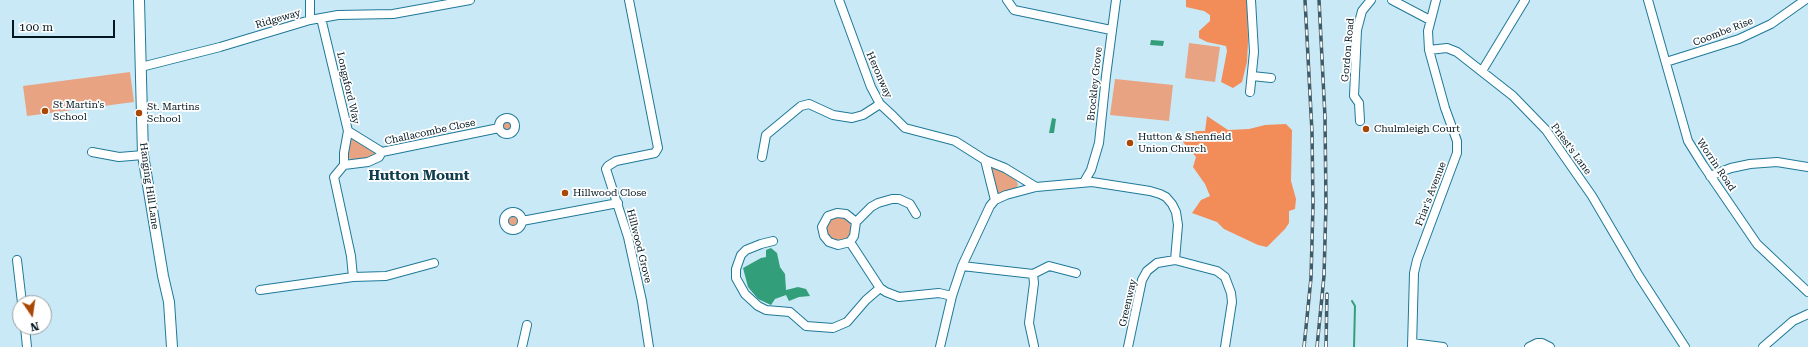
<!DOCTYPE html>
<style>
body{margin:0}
#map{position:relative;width:1808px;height:347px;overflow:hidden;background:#cae9f6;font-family:"Roboto Serif",serif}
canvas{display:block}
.north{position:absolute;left:12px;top:295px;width:40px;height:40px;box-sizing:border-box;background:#fff;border:1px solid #99a2a6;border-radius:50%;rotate:167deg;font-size:11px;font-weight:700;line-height:16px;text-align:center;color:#001721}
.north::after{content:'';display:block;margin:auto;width:14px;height:18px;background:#a94704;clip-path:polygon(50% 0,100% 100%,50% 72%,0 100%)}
.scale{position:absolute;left:12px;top:20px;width:103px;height:18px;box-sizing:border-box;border:2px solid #001721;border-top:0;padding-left:5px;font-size:12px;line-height:14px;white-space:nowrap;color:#001721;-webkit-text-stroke:3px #fff;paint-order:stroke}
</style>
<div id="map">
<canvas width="1808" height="347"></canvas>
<div class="north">N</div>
<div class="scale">100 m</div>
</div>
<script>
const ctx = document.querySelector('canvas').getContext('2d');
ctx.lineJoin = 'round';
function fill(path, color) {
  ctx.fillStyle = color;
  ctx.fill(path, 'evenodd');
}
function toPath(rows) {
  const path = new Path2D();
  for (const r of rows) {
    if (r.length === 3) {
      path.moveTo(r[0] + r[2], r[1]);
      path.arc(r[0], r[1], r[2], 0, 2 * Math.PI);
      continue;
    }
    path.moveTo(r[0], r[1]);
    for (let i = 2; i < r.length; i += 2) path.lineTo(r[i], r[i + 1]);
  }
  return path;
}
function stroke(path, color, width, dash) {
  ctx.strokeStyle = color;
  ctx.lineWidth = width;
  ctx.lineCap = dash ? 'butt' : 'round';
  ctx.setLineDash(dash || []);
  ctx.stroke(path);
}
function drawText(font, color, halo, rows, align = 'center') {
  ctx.font = font + ' "Roboto Serif",serif';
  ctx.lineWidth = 3.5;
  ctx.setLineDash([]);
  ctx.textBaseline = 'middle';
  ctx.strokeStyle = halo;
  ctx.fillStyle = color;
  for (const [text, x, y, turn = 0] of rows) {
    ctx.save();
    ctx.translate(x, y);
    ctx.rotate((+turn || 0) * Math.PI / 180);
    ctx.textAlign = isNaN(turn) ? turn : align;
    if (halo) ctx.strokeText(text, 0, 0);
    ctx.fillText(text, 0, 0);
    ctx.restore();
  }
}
const green = toPath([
 [1189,43,1220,47,1215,82,1185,78],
 [130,72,134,102,27,116,23,86],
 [1115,79,1173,85,1169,121,1110,115],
 [507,126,5.5],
 [352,139,355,139,374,152,374,157,367,160,352,160,349,158,348,152,349,143],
 [989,166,991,166,999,169,1013,177,1017,182,1018,185,1015,189,997,196],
 [514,221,6],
 [841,216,849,220,852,230,850,235,847,238,836,241,826,235,826,222,828,220]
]);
const forest = toPath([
 [1186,0,1247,0,1248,42,1247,62,1242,82,1233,88,1221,82,1227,51,1226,46,1207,42,1199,38,1199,31,1210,21,1210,15,1204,11,1186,7],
 [1207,116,1228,130,1249,129,1265,125,1286,124,1292,130,1291,181,1296,199,1295,209,1289,211,1289,223,1285,229,1267,247,1258,245,1224,229,1217,222,1192,213,1201,200,1210,196,1205,184,1193,167,1196,157,1183,142,1196,131,1205,131]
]);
const water = toPath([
 [1151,40,1164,41,1163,46,1150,45],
 [1052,118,1056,119,1054,133,1049,133],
 [771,248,777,253,780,267,785,274,786,290,798,287,806,289,810,296,799,297,789,301,786,295,775,299,771,305,758,299,748,287,743,268,761,258,766,257,766,250]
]);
const stream = toPath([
 [1352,301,1355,306,1354,347]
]);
const minor = toPath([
 [310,0,310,20],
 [629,0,658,148,655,153,616,161,608,166,606,169,628,237,642,301,649,347],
 [839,0,871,87,880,104,893,116,905,128,955,141,985,160,1005,168,1036,187],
 [1007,0,1014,10,1111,30],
 [1392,0,1430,20],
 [1436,0,1428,31,1429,50,1447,48,1457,52,1513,96,1546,130,1592,196,1639,276,1685,347],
 [1648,0,1688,141,1703,165,1757,244,1808,292],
 [321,18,348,131,344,153,344,165,334,177,351,256,353,277],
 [1666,62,1739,39,1771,24,1805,0],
 [141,67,220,47,310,20,338,15,393,14,470,0],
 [1482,71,1525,0],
 [1252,76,1271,78],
 [1250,92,1254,52,1251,0],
 [507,126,8],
 [1360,121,1359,103,1354,96,1357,30,1362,11,1371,0],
 [348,131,382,152],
 [92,152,119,157,143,155],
 [762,157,766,135,801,106,809,104,833,115,852,118,863,115,880,104],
 [985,160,995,200],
 [344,165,368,162,379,157,382,152,499,128],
 [1710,176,1731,168,1750,164,1777,162,1808,167],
 [1084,182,1091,170,1099,143,1106,76,1116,0],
 [513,221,9],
 [916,214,910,204,899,199,892,199,878,203,871,207,856,222,854,236,850,242,880,288,886,292,899,297,939,293,952,296],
 [522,221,618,203],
 [773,241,761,244,746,250,741,255,736,269,736,278,745,294,758,306,766,310,790,312,806,326,833,328,847,322,866,300,880,288],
 [850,242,838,245,829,242,824,236,822,227,828,216,837,213,846,214,856,222],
 [17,260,22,303],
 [962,266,1033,274,1034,283,1029,323,1034,346],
 [1033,274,1049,266,1076,273],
 [260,290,353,277,386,276,434,263],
 [25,327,27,347],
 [1412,343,1443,347],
 [522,347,527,325],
 [940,347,952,296,962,266,990,206,995,200,1006,195,1036,187,1092,182,1150,191,1160,194,1166,197,1172,204,1176,212,1178,225,1175,260],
 [1128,347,1142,280,1147,271,1157,263,1175,260,1217,271,1225,277,1231,293,1232,302,1225,347],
 [1412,347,1414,273,1417,260,1457,153,1457,141,1445,108,1429,50],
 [1529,347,1537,343,1542,343,1550,347],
 [1763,347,1793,321,1808,314]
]);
const tertiary = toPath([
 [139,0,143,155,163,276,169,302,172,347]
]);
const rail = toPath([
 [1304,347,1311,278,1313,205,1312,132,1305,0],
 [1317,347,1324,276,1326,204,1325,117,1319,0],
 [1326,347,1327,294]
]);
const markers = [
 [45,111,4,"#a94704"],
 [139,113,4,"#a94704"],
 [1366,129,4,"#a94704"],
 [1130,143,4,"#a94704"],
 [565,193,4,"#a94704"]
];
const streetNames = [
 ["Ridgeway",278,19,-16],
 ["Coombe Rise",1723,32,-21],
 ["Gordon Road",1348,50,-85],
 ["Heronway",879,75,66],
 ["Brockley Grove",1095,84,-84],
 ["Longaford Way",348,88,77],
 ["Challacombe Close",430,132,-12],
 ["Priest's Lane",1571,149,54],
 ["Worrin Road",1716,165,56],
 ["Hanging Hill Lane",149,186,82],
 ["Friar's Avenue",1431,194,-69],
 ["Hillwood Grove",639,246,76],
 ["Greenway",1128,303,-77]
];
const poiNames = [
 ["St Martin's",53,105],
 ["School",53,117],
 ["St. Martins",147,107],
 ["School",147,119],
 ["Chulmleigh Court",1374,129],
 ["Hutton & Shenfield",1138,137],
 ["Union Church",1138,149],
 ["Hillwood Close",573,193]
];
const districtNames = [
 ["Hutton Mount",419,176]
];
fill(green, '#e8a383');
fill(forest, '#f28c59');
fill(water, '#339f7a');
stroke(stream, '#339f7a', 2);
stroke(minor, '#1f7998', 10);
stroke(tertiary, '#1f7998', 12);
stroke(minor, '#fff', 8);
stroke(tertiary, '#fff', 10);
stroke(rail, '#415b66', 3.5);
stroke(rail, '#fff', 2, [6]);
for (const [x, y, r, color] of markers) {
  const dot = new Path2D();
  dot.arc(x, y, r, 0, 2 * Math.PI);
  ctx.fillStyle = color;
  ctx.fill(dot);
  stroke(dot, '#fff', 1.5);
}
drawText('10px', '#001721', '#fff', streetNames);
drawText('10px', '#001721', '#fff', poiNames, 'left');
drawText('bold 14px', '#113e4f', '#fff', districtNames);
</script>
